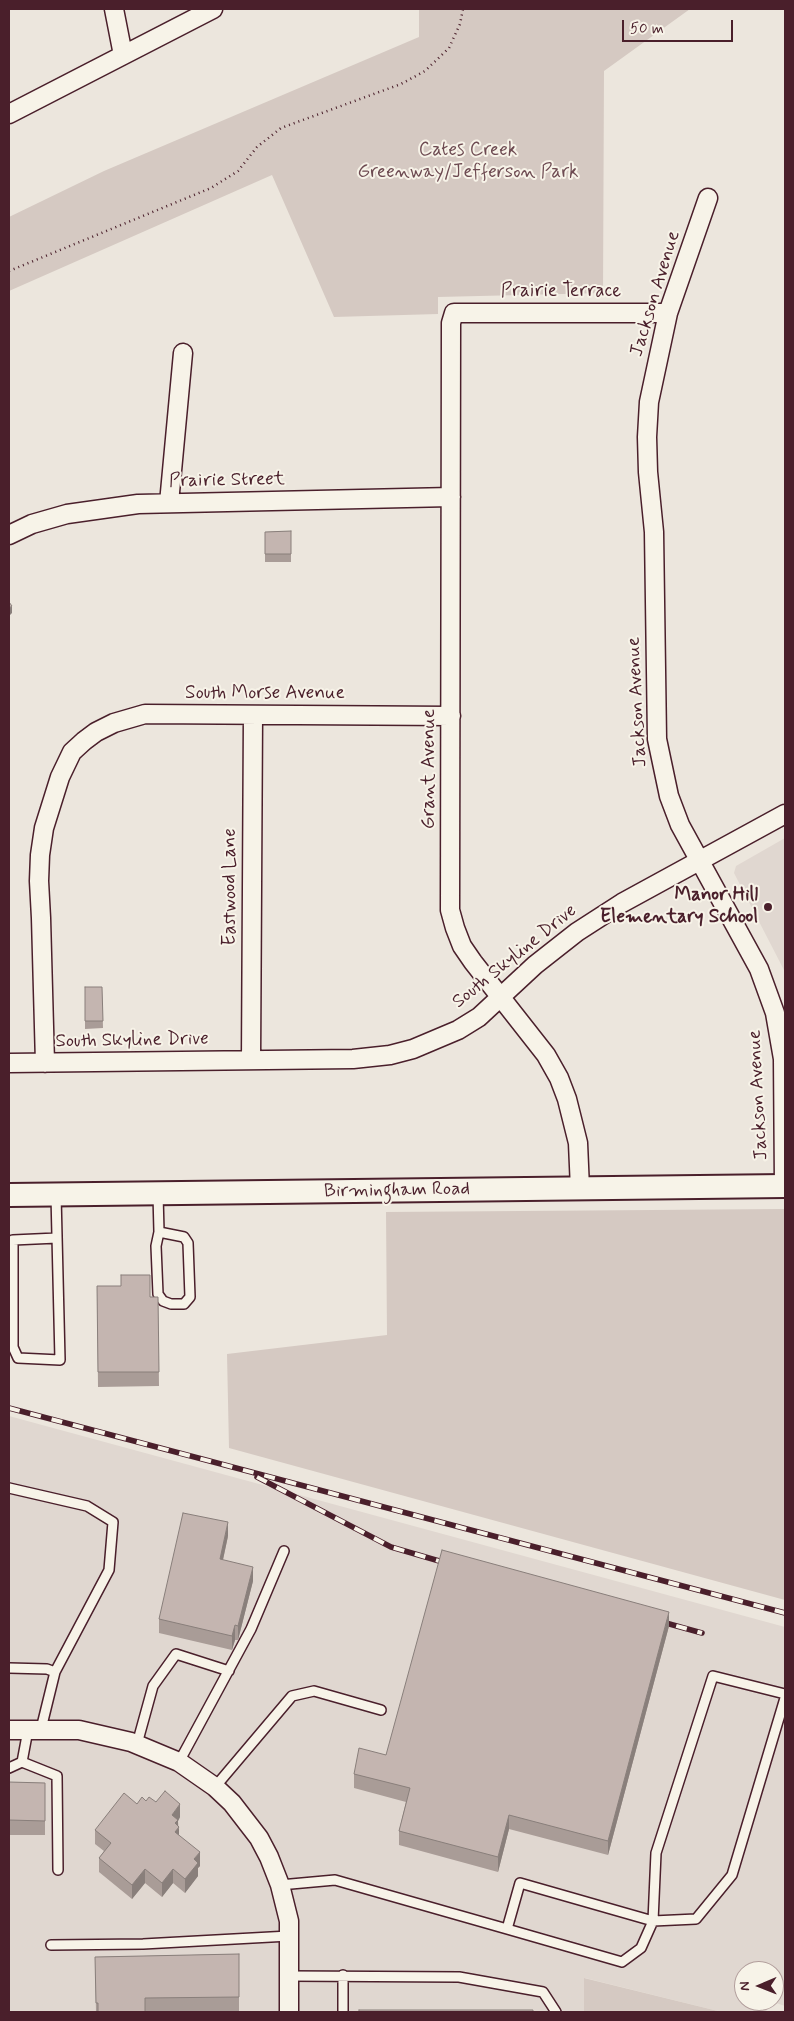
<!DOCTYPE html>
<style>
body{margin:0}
#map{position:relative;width:794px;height:2021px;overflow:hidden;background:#ece6dd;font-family:Mynerve,sans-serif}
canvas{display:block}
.frame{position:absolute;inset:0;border:10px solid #4a1f2b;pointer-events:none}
.north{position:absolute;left:734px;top:1961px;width:50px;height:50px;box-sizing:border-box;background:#f7f3e8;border:1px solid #b29e9c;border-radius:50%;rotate:269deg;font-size:14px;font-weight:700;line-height:20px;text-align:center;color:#4a1f2b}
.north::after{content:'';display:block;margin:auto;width:18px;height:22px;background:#4a1f2b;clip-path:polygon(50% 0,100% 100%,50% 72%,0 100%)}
.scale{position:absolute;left:622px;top:20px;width:111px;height:22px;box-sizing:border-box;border:2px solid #4a1f2b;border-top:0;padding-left:6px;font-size:15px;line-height:18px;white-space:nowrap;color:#4a1f2b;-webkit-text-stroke:4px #f7f3e8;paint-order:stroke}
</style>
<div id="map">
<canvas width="794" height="2021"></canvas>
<div class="frame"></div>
<div class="north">N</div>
<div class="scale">50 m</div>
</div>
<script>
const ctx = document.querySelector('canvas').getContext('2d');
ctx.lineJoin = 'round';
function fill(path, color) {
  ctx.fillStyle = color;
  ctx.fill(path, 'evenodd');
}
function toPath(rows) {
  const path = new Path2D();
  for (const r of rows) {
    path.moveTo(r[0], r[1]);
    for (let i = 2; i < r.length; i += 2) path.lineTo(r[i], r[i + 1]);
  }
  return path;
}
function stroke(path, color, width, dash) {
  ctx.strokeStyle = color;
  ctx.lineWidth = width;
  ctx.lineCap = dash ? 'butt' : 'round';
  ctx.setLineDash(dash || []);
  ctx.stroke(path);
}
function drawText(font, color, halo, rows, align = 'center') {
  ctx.font = font + ' Mynerve,sans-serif';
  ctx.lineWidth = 4;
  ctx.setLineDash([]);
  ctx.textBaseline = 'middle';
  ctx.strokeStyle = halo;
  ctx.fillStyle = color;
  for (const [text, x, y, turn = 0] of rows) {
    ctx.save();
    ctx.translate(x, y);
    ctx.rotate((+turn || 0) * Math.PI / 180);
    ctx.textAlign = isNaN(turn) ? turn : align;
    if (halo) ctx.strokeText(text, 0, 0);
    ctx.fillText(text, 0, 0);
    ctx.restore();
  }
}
const built = toPath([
 [785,838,785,972,734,873,736,866],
 [9,1416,785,1627,785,2006,770,2001,766,2012,722,2012,585,1978,584,2012,9,2012],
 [744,1971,774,1971,774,2001,744,2001]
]);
const green = toPath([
 [419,9,690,9,604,71,603,293,438,297,438,314,334,317,272,175,9,291,9,217,104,171,419,37],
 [785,1209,785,1600,229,1448,227,1354,387,1335,386,1212],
 [584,1978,722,2012,584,2012]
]);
const path = toPath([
 [9,271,211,188,238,171,257,147,281,128,401,84,425,71,449,48,460,24,463,9]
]);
const service = toPath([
 [158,1194,159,1232,156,1246,158,1294,163,1301,171,1304,184,1304,190,1297,188,1243,184,1237,159,1232],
 [56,1195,60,1360,18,1358,13,1347,13,1240,57,1238],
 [9,1488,87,1506,113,1522,109,1570,55,1672],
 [9,1668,47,1669,55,1672,41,1729],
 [785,1694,713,1676,656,1853,653,1921,696,1919,732,1875,785,1698],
 [137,1744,153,1686,176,1654,229,1671],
 [22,1762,57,1776,58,1870],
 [179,1762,251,1629,284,1551],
 [9,1768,22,1762,28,1730],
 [215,1787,292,1696,314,1691,381,1710],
 [280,1885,335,1880,507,1929,622,1962,641,1948,653,1921,520,1883,507,1929],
 [51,1945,143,1944,289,1936],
 [289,1976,459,1977,543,1992,556,2012],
 [343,2012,343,1975]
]);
const minor = toPath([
 [114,9,123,55],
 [9,114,213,9],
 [708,198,668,313,649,402,647,437,648,472,654,532,657,739,669,796,680,825,759,969,775,1013,783,1059,784,1186],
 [169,503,183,353],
 [9,535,32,524,67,514,138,504,451,497],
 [251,1060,253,715],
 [9,1063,353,1059,390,1055,413,1049,458,1030,479,1017,535,965,577,932,622,903,785,814],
 [45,1063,41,918,39,881,40,855,44,828,60,777,72,752,84,741,96,732,114,723,145,714,451,716],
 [580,1189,578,1143,567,1099,559,1078,546,1055,473,962,462,946,455,928,450,910,451,323,454,313,668,313],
 [9,1730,79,1730,131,1742,179,1762,215,1787,232,1803,259,1838,269,1857,280,1885,289,1921,289,2012]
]);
const tertiary = toPath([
 [9,1195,785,1186]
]);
const rail = toPath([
 [9,1408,785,1613],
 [257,1477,391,1547,453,1565],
 [655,1620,702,1633]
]);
const wall = toPath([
 [291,531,291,562,265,562,265,532],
 [85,987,102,987,103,1028,85,1029],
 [97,1286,150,1297,158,1297,159,1386,98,1387],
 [228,1536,223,1560,253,1581,238,1640,235,1640,232,1650,159,1633,159,1619],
 [669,1626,608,1855,509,1829,498,1872,399,1845,399,1831,406,1802,354,1788,354,1774,386,1755],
 [9,1782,45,1783,45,1835,9,1835],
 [146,1801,156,1802,180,1817,178,1821,179,1836,200,1866,198,1868,198,1876,185,1893,173,1883,162,1897,145,1883,132,1899,99,1872,99,1858,104,1851,95,1844,95,1830,137,1804],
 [239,1954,239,2012,96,2012,95,1957]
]);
const shadedWall = toPath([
 [12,606,12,613,9,616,9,608],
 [228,1522,228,1536,220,1573,220,1559],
 [253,1567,253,1581,238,1640,238,1626],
 [669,1612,669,1626,608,1855,608,1841],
 [235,1625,235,1640,232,1650,232,1636],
 [180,1804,180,1817,178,1821,178,1829,179,1827,179,1841,175,1846,172,1815],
 [509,1815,509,1829,498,1872,498,1857],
 [200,1852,200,1866,198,1868,198,1876,185,1893,185,1879,194,1859],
 [145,1869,145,1883,132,1899,132,1885],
 [173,1869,173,1883,162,1897,162,1883]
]);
const building = toPath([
 [291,531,291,554,265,554,265,532,291,531],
 [9,602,12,606,9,608,9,602],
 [85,987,102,987,103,1021,85,1021,85,987],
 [121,1275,150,1275,150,1297,158,1297,159,1372,98,1372,97,1286,121,1286,121,1275],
 [183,1513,228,1522,220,1559,253,1567,238,1626,235,1625,232,1636,159,1619,183,1513],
 [442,1550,669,1612,608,1841,509,1815,498,1857,399,1831,410,1788,354,1774,359,1748,386,1755,442,1550],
 [9,1782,45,1783,45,1821,9,1820,9,1782],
 [165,1791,180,1804,172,1815,178,1820,175,1823,179,1827,175,1832,200,1852,194,1859,198,1863,185,1879,173,1869,162,1883,145,1869,132,1885,99,1858,111,1843,95,1830,124,1793,137,1804,142,1797,146,1801,149,1797,156,1802,165,1791],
 [239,1954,239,1997,145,1998,145,2012,98,2012,98,2003,96,2003,95,1957,239,1954],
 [359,2010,533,2010,533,2012,359,2012,359,2010]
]);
const markers = [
 [768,907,5,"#4a1f2b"]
];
const parkNames = [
 ["Cates Creek",468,151],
 ["Greenway/Jefferson Park",468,173]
];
const streetNames = [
 ["Prairie Terrace",561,292],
 ["Jackson Avenue",656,294,-73],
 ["Prairie Street",227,481,-1],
 ["South Morse Avenue",265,694],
 ["Jackson Avenue",638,702,-93],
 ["Grant Avenue",430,769,-90],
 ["Eastwood Lane",231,887,-90],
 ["South Skyline Drive",515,957,-39],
 ["South Skyline Drive",132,1041,-1],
 ["Jackson Avenue",759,1095,-93],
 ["Birmingham Road",397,1191,-1]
];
const poiNames = [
 ["Manor Hill",758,896],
 ["Elementary School",758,918]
];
fill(built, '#e0d7d0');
fill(green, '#d5c9c2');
stroke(service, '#4a1f2b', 12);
stroke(minor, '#4a1f2b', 21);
stroke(tertiary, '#4a1f2b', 26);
stroke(path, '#4a1f2b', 2.5, [1, 4]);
stroke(service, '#f7f3e8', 9);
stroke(minor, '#f7f3e8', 18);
stroke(tertiary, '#f7f3e8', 22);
stroke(rail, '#4a1f2b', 5.5);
stroke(rail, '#f7f3e8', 4, [11]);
fill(wall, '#a99c97');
fill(shadedWall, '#897f7b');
fill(building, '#c4b5b0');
stroke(building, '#897f7b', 1);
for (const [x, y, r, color] of markers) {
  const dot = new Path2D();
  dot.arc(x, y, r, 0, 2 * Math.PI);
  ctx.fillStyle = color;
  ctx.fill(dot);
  stroke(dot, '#f7f3e8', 2);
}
drawText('19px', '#6d4a51', '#f7f3e8', parkNames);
drawText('19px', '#4a1f2b', '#f7f3e8', streetNames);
drawText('bold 19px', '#4a1f2b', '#f7f3e8', poiNames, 'right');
</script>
